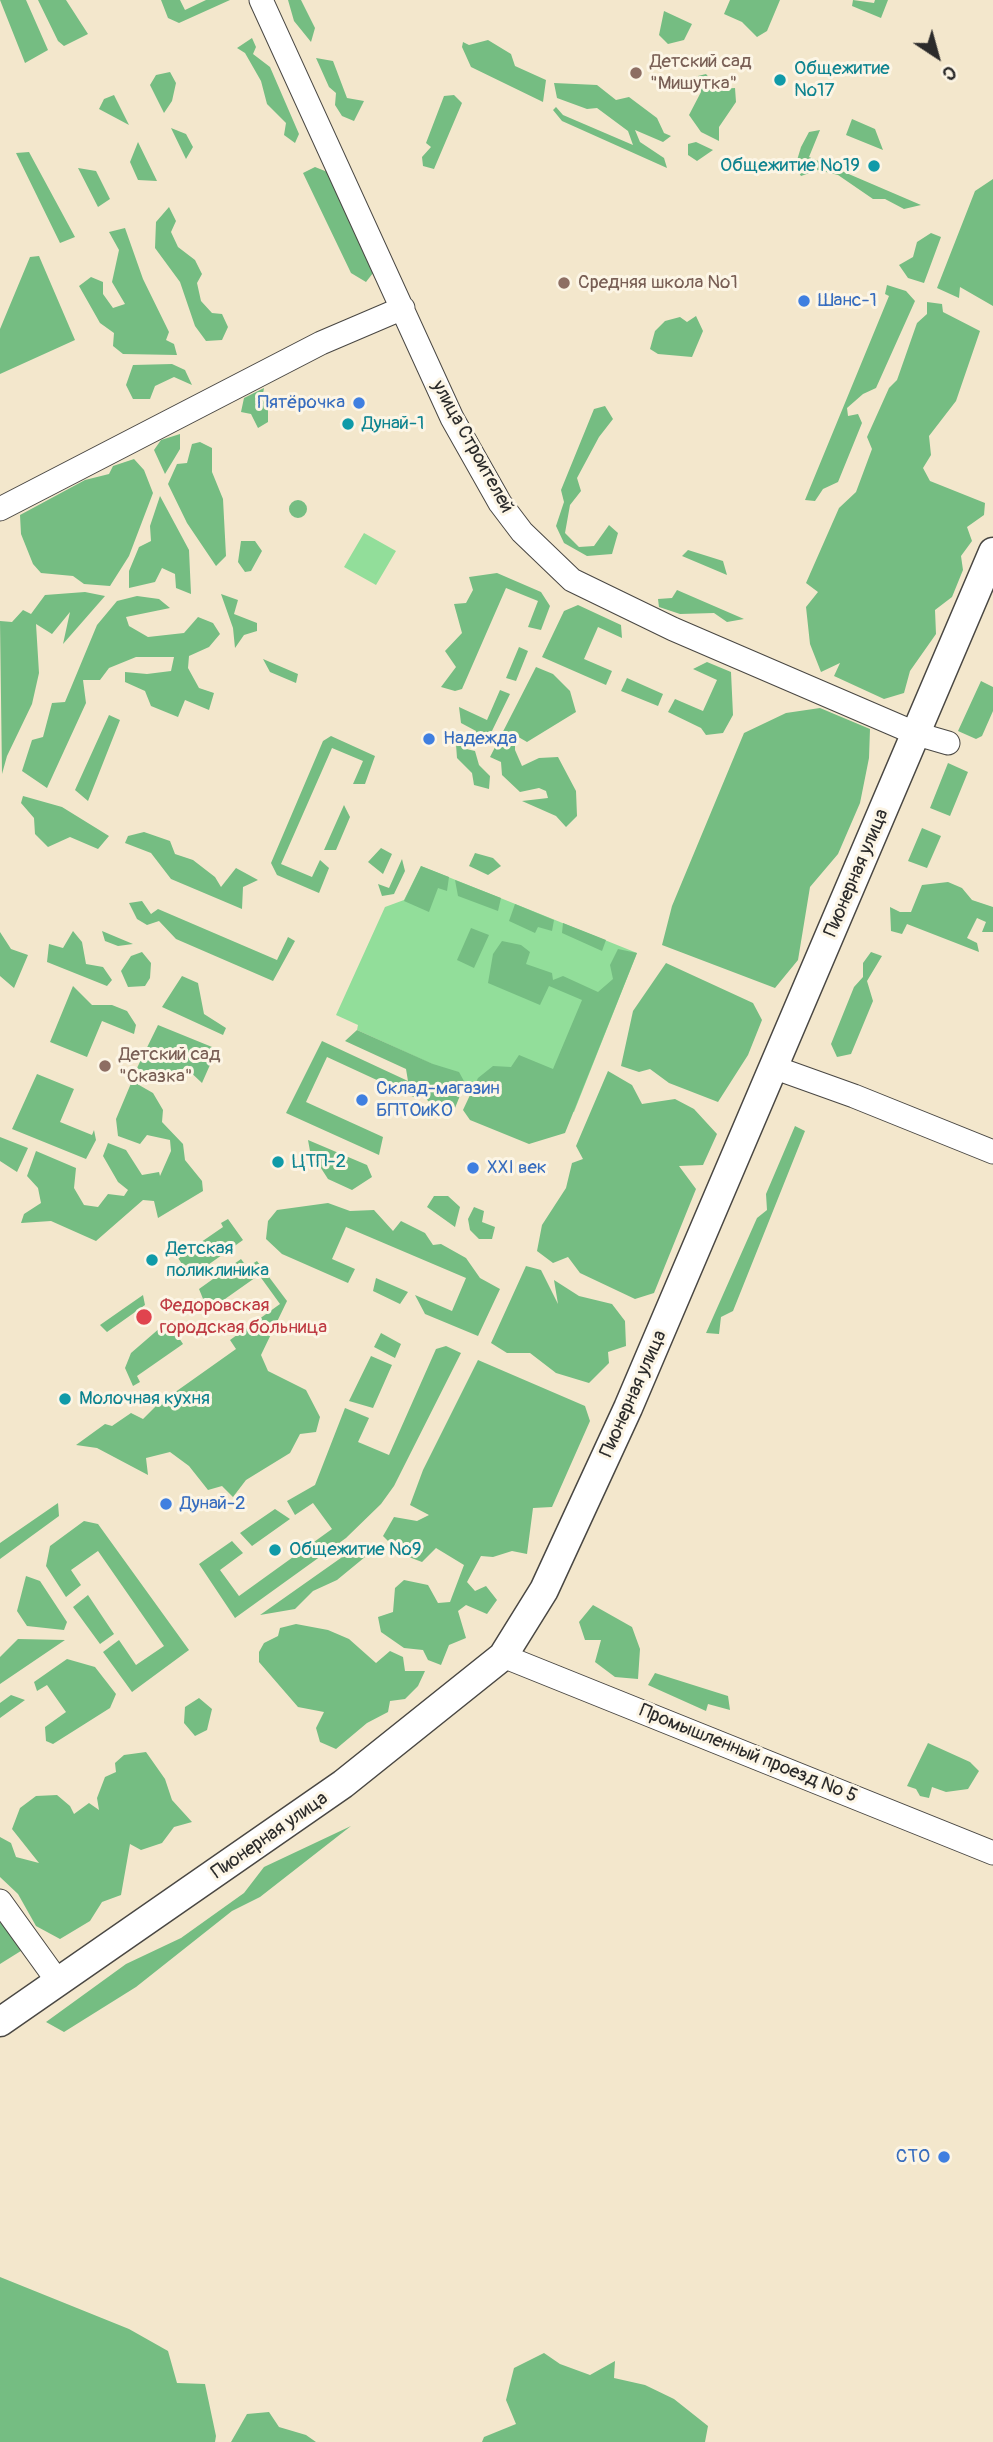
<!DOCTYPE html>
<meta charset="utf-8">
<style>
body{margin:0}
#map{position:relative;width:993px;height:2442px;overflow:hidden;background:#f3e7cc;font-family:Pangolin,sans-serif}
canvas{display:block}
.north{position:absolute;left:902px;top:21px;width:70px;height:70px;-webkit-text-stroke:5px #fcf5e5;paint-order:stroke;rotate:144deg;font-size:19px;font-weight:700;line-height:28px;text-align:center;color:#2b2b2b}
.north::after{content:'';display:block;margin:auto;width:24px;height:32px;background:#2b2b2b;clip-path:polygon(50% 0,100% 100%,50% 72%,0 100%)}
</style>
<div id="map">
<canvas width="993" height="2442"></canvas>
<div class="north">С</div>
</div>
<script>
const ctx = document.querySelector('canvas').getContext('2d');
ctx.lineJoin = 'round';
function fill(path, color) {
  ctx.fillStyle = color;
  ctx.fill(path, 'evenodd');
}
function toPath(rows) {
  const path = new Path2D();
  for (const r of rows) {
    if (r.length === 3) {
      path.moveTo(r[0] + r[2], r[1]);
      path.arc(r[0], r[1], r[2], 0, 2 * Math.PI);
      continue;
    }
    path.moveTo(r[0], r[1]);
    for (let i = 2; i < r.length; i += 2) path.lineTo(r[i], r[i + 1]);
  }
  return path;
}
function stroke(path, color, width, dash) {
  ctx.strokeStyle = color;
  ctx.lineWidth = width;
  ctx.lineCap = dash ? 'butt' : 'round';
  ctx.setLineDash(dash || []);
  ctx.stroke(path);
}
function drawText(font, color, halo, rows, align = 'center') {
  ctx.font = font + ' Pangolin,sans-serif';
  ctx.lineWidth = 6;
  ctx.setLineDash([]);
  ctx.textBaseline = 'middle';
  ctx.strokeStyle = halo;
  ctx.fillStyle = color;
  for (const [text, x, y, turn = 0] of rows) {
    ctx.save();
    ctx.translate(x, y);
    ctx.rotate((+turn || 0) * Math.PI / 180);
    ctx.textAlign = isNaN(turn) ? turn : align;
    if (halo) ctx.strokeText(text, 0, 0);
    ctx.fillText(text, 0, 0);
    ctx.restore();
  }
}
const green = toPath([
 [364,533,396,551,376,585,344,567],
 [421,866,637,953,574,1112,495,1096,465,1083,456,1104,432,1064,357,1030,358,1025,336,1015,385,907,404,900]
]);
const forest = toPath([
 [0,0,26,0,48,50,25,63],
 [38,0,66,0,88,34,64,46,58,41],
 [161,0,180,0,185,10,206,0,230,0,179,23,168,18],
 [288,0,301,0,315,28,311,42,294,21],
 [730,0,780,0,767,31,757,37,742,22,724,14],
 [853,0,874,3,875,0,888,0,881,18,852,6],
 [664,11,692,24,684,40,668,44,659,35],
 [252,38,256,47,253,54,270,67,299,134,295,143,284,135,286,123,267,104,261,81,245,53,237,48],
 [488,40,511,54,515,66,546,80,543,102,471,67,462,47,463,42,469,45],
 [316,58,333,61,347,98,364,101,354,121,342,116,335,105,336,93,329,87],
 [170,72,176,83,172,101,164,113,150,85,156,75],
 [706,74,719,89,735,88,736,102,719,127,719,141,701,132,689,115,701,92,698,76],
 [554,83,597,85,616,100,629,97,657,118,664,133,671,136,663,142,635,130,640,142,664,158,667,168,562,121,553,110,556,107,563,115,633,145,628,131,597,108,587,109,557,98],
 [114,95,129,125,99,109,104,99],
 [454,95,462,103,434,169,423,166,422,157,431,147,426,143,444,96],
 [852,119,875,129,883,150,846,135],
 [171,128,186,134,193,147,186,159],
 [820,130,809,157,921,205,904,209,885,199,873,199,838,175,818,170,801,176,795,167,801,147,809,132],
 [138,142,157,181,138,180,130,162],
 [696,142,713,150,697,161,688,155,688,144],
 [29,152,75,237,60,243,16,153],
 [315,167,330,173,373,273,366,282,351,273,303,173],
 [78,168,96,171,110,199,98,207],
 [993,179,993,306,960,287,959,298,937,288,975,191],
 [169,207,176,221,171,232,178,247,195,260,202,274,197,283,201,301,212,313,222,314,228,327,222,340,206,341,195,326,180,282,155,248,156,222],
 [125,228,143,279,169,332,166,340,174,344,177,355,123,354,113,346,114,333,100,323,79,286,91,277,103,282,103,294,113,308,125,304,112,282,119,250,109,232],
 [931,233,941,237,924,283,908,278,899,265,913,257,917,242],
 [39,256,75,340,0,374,0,329,30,257],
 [887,285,906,291,915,301,876,388,863,394,847,408,848,416,858,414,862,423,838,482,823,489,815,501,805,500,889,296,885,294],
 [927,302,942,304,943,312,980,331,956,401,929,436,931,455,923,468,930,481,985,503,984,515,967,527,972,541,961,556,963,570,952,597,935,610,936,634,910,671,904,693,884,699,834,676,840,663,821,672,810,644,806,607,818,592,806,583,839,508,856,492,872,449,867,437,889,388,897,380,917,323,927,314],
 [696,316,703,331,692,357,658,354,650,349,655,331,665,321,680,317,687,322],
 [172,364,185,370,192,385,174,377,155,386,150,399,133,399,126,385,133,365],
 [264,388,262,399,268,406,268,422,258,428,251,414,241,412,244,398],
 [605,406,613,419,599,437,577,478,581,491,570,505,565,533,579,547,594,546,609,525,618,533,612,554,587,556,564,543,556,526,564,502,561,490,594,409],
 [180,434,180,449,165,474,154,450,161,440],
 [200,442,212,448,212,472,223,499,226,556,216,566,187,523,168,484,177,464,187,463,192,444],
 [134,459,144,470,153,493,129,556,110,586,84,584,73,576,41,573,33,564,21,534,20,515,85,480,109,474,113,466],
 [160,496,189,550,191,594,176,588,175,574,162,568,155,582,129,588,129,571,139,547,151,541,150,526],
 [298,509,9],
 [241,541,255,541,262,551,251,571,245,572,238,562],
 [688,550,723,561,727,575,682,556],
 [497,573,541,592,550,606,541,630,528,627,538,601,506,588,462,689,455,691,441,687,456,667,445,651,462,633,454,604,466,603,473,590,469,577],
 [677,590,744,619,727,622,714,613,680,614,659,607,658,599,672,598],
 [85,592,105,596,63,644,70,612,52,634,36,624,39,673,32,704,7,756,2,774,0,621,12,622,23,610,31,614,45,595],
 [221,594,238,600,234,614,257,623,257,631,244,635,235,648,233,628],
 [137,596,159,599,170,608,126,617,129,626,148,637,184,633,198,617,213,623,220,634,209,647,189,656,188,668,199,688,214,693,209,710,185,700,178,717,151,706,145,691,125,682,125,672,147,674,171,671,174,657,136,657,109,668,100,680,83,680,86,703,47,788,22,771,32,740,43,737,52,703,65,702,97,625,117,601],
 [578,605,621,625,622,638,598,627,584,659,612,671,606,685,542,657,564,611],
 [519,647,528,651,516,681,506,678],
 [263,659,298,674,296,683,270,672],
 [707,662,731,672,733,715,723,733,706,735,701,728,668,712,675,699,703,711,717,680,693,669],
 [536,667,553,674,570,691,576,712,527,742,515,735,515,750,522,766,539,758,558,757,576,791,577,816,566,827,556,816,522,801,548,798,546,791,539,788,520,792,502,775,501,762,490,757],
 [627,678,663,694,658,706,621,691],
 [981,681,993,687,993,711,982,736,976,739,958,731],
 [500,690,510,694,490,735,478,746,476,731,461,723,459,707,487,720],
 [820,708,870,729,869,758,860,803,838,854,810,887,798,960,775,988,662,945,672,906,744,733,786,713],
 [109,715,120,720,88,801,75,790],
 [455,731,460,734,462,748,475,751,479,765,490,776,489,789,474,785,472,773,457,758],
 [331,736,375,756,365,784,353,784,363,761,332,748,281,864,312,877,320,860,329,868,319,893,277,875,271,863,323,741],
 [948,763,968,772,950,816,930,808],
 [23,796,62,807,109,836,98,849,70,837,48,847,35,834,34,818,21,803],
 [344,805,350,817,336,850,324,850],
 [922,828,941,836,927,868,908,861],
 [144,832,170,841,175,854,193,860,215,877,221,887,236,868,258,880,243,887,242,909,171,879,151,853,125,843,128,836],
 [381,848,392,854,383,874,368,862],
 [475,853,493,858,501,866,488,875,469,866],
 [402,859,405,871,394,894,382,896,378,884,389,888],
 [421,866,449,877,447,891,438,888,429,912,404,901],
 [455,880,501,898,498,911,458,896],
 [948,882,962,888,972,900,993,907,993,932,982,932,986,922,977,918,967,938,977,943,979,952,907,924,902,934,891,931,890,907,900,912,911,912,922,885],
 [142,901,151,914,158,909,277,960,288,937,295,941,273,981,176,939,159,921,147,925,137,919,129,903],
 [515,904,554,920,552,931,538,927,535,933,509,921],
 [563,923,606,940,602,951,562,933],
 [471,928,489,935,474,968,457,960],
 [73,931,82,942,86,964,103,967,112,980,107,986,47,962,49,944,63,948],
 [102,931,133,944,118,946,105,941],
 [0,932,11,949,28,955,14,988,0,976],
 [502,941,521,945,530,952,526,964,552,973,553,980,563,976,598,992,613,979,610,965,618,949,637,953,565,1133,529,1144,470,1120,463,1110,478,1078,493,1066,511,1067,519,1055,553,1069,582,1000,549,986,540,1005,488,983,493,954],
 [142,952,151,963,150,978,145,986,128,987,121,971,131,956],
 [871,952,882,956,867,981,873,1001,851,1054,837,1057,831,1044,854,987,863,977,863,963],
 [666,963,753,1003,762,1020,748,1055,718,1102,669,1083,650,1069,639,1072,621,1066,633,1011],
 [182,976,198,983,204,1014,226,1028,223,1035,162,1007],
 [73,986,92,1005,112,1005,127,1011,136,1025,134,1034,102,1021,87,1057,50,1042],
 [158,1025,217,1049,202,1083,185,1067,175,1076,158,1073,157,1079,136,1070],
 [357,1030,433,1064,459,1072,465,1083,453,1113,428,1101,422,1091,418,1099,327,1057,306,1102,383,1137,379,1155,286,1113,322,1041,408,1081,406,1069,345,1041],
 [608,1071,632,1085,642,1104,675,1099,694,1109,717,1134,703,1165,679,1166,696,1189,654,1293,635,1299,580,1273,568,1257,553,1263,537,1251,542,1225,566,1188,572,1163,583,1159,576,1146],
 [37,1074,74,1089,60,1122,92,1135,94,1130,96,1140,86,1159,12,1129],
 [132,1081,153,1093,163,1110,162,1122,183,1144,185,1160,202,1181,203,1191,158,1218,154,1201,143,1200,96,1241,51,1221,21,1223,24,1214,41,1203,38,1188,27,1176,36,1151,76,1168,74,1188,84,1205,98,1207,108,1194,124,1196,128,1190,118,1182,103,1156,108,1143,126,1150,142,1175,159,1172,160,1176,171,1151,170,1140,147,1135,140,1144,118,1136,116,1119],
 [795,1126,805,1131,733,1311,721,1317,719,1334,706,1333,757,1218,767,1210,766,1194],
 [0,1137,28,1148,17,1172,0,1161],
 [308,1140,367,1165,372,1177,352,1190,328,1179,310,1151],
 [434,1196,448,1196,460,1207,455,1227,427,1207],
 [328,1203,350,1211,374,1210,393,1231,401,1221,425,1233,433,1245,441,1244,466,1258,480,1278,500,1289,478,1336,425,1314,415,1295,452,1311,466,1278,346,1227,332,1259,355,1269,348,1283,282,1254,266,1239,268,1221,277,1210],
 [474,1207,484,1211,482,1222,495,1227,492,1239,479,1239,470,1230,468,1219],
 [228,1219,243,1240,191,1277,178,1258,223,1227,221,1223],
 [241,1259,247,1267,257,1261,287,1301,261,1355,268,1371,306,1390,320,1417,316,1432,300,1434,290,1453,246,1480,233,1497,222,1486,208,1490,189,1466,170,1452,146,1458,148,1475,97,1448,76,1445,105,1424,112,1426,131,1413,143,1419,157,1405,236,1349,230,1340,280,1304,259,1275,208,1311,199,1289],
 [526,1266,541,1270,558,1304,554,1280,579,1296,612,1304,625,1321,626,1346,608,1352,609,1363,589,1383,556,1373,530,1353,507,1353,491,1343],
 [376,1278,408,1292,400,1304,373,1291],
 [143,1295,145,1305,107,1332,100,1325],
 [168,1321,183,1344,137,1376,140,1382,133,1386,125,1368,131,1353],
 [381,1333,401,1344,395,1358,374,1347],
 [446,1346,461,1353,394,1486,381,1504,346,1538,235,1618,199,1564,232,1541,243,1553,220,1570,239,1596,332,1529,313,1503,295,1515,287,1501,315,1485,345,1408,369,1418,358,1442,389,1455,436,1349],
 [371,1356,392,1365,373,1408,349,1401],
 [478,1360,585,1406,590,1421,552,1507,533,1508,527,1554,512,1551,493,1557,481,1556,467,1582,475,1591,486,1586,497,1600,487,1614,466,1605,458,1611,466,1638,449,1645,441,1665,428,1660,423,1650,404,1648,381,1632,378,1617,393,1612,395,1588,404,1580,428,1585,438,1603,450,1602,464,1565,436,1548,422,1562,401,1554,383,1536,394,1517,417,1521,429,1515,410,1505,423,1470],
 [58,1503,59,1516,0,1559,0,1543],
 [275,1509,290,1519,252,1546,240,1533],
 [84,1521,98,1524,189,1650,132,1692,103,1652,119,1640,136,1665,164,1646,98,1551,71,1570,81,1585,66,1597,46,1566,50,1546],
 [368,1546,365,1557,337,1580,313,1591,295,1609,260,1615,355,1548],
 [26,1576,40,1581,67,1622,64,1630,27,1626,17,1611],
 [88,1595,114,1634,100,1644,73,1607],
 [593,1605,632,1627,640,1649,638,1679,615,1677,595,1662,601,1640,585,1640,579,1622],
 [296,1624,328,1630,349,1639,376,1663,390,1651,403,1657,405,1671,425,1671,418,1686,405,1699,390,1701,388,1712,367,1723,336,1749,320,1742,316,1728,324,1712,298,1707,259,1662,259,1652,264,1643,278,1636,280,1628],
 [18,1639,65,1640,0,1684,0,1657],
 [67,1659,95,1667,116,1694,110,1708,53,1744,46,1741,45,1727,66,1712,47,1685,37,1691,34,1682],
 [655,1673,728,1696,730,1710,708,1704,706,1711,648,1685],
 [11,1695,25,1700,0,1718,0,1703],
 [199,1698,212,1709,207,1730,195,1736,184,1723,185,1707],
 [928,1743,970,1762,979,1771,968,1789,946,1792,932,1787,929,1798,920,1796,916,1789,907,1786],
 [146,1752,165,1779,172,1800,192,1822,174,1827,162,1843,141,1850,130,1844,121,1895,102,1902,90,1921,60,1939,36,1926,18,1894,0,1877,0,1837,11,1843,16,1857,39,1863,12,1829,20,1808,36,1796,57,1795,70,1806,74,1814,89,1803,99,1810,97,1798,105,1777,116,1772,115,1763,124,1755],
 [351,1826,260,1897,232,1911,136,1987,64,2032,46,2022,126,1964,181,1938,244,1893,264,1867],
 [1,1923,24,1949,0,1964,0,1923],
 [0,2277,129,2329,168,2351,177,2383,205,2384,216,2436,215,2442,0,2442],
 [544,2353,560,2364,590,2375,615,2361,614,2378,645,2385,674,2399,708,2426,705,2442,482,2442,484,2437,516,2424,506,2400,514,2368],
 [269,2412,279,2427,306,2435,316,2442,231,2442,247,2414]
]);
const minor = toPath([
 [261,0,452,418,500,503,522,532,572,580,673,629,917,734,948,743],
 [0,509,321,343,403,308],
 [773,1067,854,1096,993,1152],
 [503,1656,993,1853],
 [0,1901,59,1983]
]);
const major = toPath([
 [0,2022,343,1784,503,1656,544,1590,628,1408,993,552]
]);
const markers = [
 [636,73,7,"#8d6e63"],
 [780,80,7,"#0f9aa8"],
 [874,166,7,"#0f9aa8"],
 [564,283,7,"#8d6e63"],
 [804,301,7,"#3f7fe0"],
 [359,403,7,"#3f7fe0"],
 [348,424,7,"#0f9aa8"],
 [429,739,7,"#3f7fe0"],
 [105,1066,7,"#8d6e63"],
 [362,1100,7,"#3f7fe0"],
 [278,1162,7,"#0f9aa8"],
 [473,1168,7,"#3f7fe0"],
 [152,1260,7,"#0f9aa8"],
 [144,1317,9,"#e0444e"],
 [65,1399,7,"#0f9aa8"],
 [166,1504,7,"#3f7fe0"],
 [275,1550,7,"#0f9aa8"],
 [944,2157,7,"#3f7fe0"]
];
const educationNames = [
 ["Детский сад",650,62],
 ["\"Мишутка\"",650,84],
 ["Средняя школа №1",578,283],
 ["Детский сад",119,1055],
 ["\"Сказка\"",119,1077]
];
const cultureNames = [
 ["Общежитие",794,69],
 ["№17",794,91],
 ["Общежитие №19",860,166,"right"],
 ["Дунай-1",362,424],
 ["ЦТП-2",292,1162],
 ["Детская",166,1249],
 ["поликлиника",166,1271],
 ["Молочная кухня",79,1399],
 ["Общежитие №9",289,1550]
];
const shopNames = [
 ["Шанс-1",818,301],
 ["Пятёрочка",345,403,"right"],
 ["Надежда",443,739],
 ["Склад-магазин",376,1089],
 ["БПТОиКО",376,1111],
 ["XXI век",487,1168],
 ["Дунай-2",180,1504],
 ["СТО",930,2157,"right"]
];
const streetNames = [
 ["улица Строителей",472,447,61],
 ["Пионерная улица",857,873,-67],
 ["Пионерная улица",634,1394,-66],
 ["Промышленный проезд № 5",748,1754,22],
 ["Пионерная улица",270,1836,-35]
];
const healthNames = [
 ["Федоровская",160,1306],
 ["городская больница",160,1328]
];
fill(green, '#92de9a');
fill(forest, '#75bd82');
stroke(minor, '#494743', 25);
stroke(major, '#494743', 31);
stroke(minor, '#fff', 23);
stroke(major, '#fff', 28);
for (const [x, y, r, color] of markers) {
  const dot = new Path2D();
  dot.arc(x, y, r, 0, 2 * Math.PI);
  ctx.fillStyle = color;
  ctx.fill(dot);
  stroke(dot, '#fcf5e5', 2.5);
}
drawText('19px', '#785e54', '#fcf5e5', educationNames, 'left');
drawText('19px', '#0d838f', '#fcf5e5', cultureNames, 'left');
drawText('19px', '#366cbe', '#fcf5e5', shopNames, 'left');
drawText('19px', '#2b2b2b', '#fcf5e5', streetNames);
drawText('19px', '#be3a42', '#fcf5e5', healthNames, 'left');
</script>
